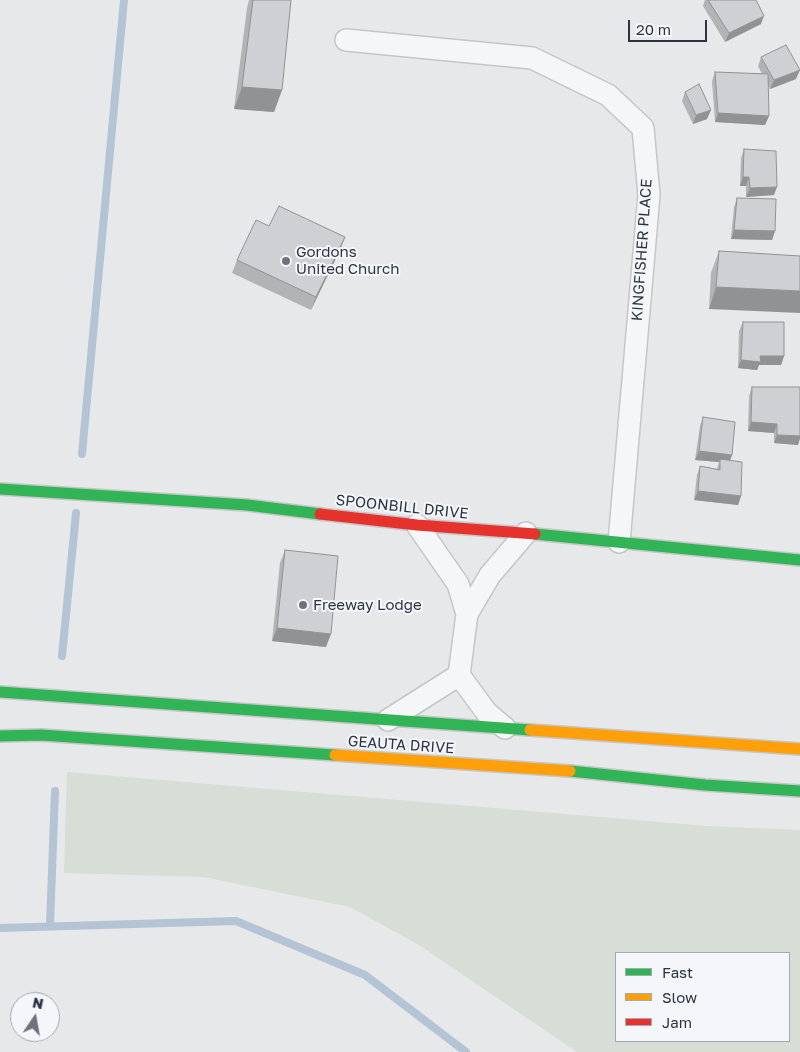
<!DOCTYPE html>
<style>
body{margin:0}
#map{position:relative;width:800px;height:1052px;overflow:hidden;background:#e6e8ea;font-family:"Golos Text",sans-serif}
canvas{display:block}
.legend{position:absolute;left:615px;top:952px;width:175px;height:90px;box-sizing:border-box;background:#f4f6f9;border:1px solid #a4a8b1;margin:0;padding:6px 9px;list-style:none;font-size:15px;color:#2b3445}
.legend li{display:flex;align-items:center;gap:10px;height:25px}
.legend b{width:25px;border:1px solid #a4a8b1}
.north{position:absolute;left:10px;top:992px;width:50px;height:50px;box-sizing:border-box;background:#f4f6f9;border:1px solid #a4a8b1;border-radius:50%;rotate:12deg;font-size:14px;font-weight:700;line-height:20px;text-align:center;color:#2b3445}
.north::after{content:'';display:block;margin:auto;width:18px;height:22px;background:#6c737f;clip-path:polygon(50% 0,100% 100%,50% 72%,0 100%)}
.scale{position:absolute;left:628px;top:20px;width:79px;height:22px;box-sizing:border-box;border:2px solid #2b3445;border-top:0;padding-left:6px;font-size:15px;line-height:18px;white-space:nowrap;color:#2b3445;-webkit-text-stroke:4px #f4f6f9;paint-order:stroke}
</style>
<div id="map">
<canvas width="800" height="1052"></canvas>
<ul class="legend">
<li><b style="height:6px;background:#30b455"></b>Fast</li>
<li><b style="height:6px;background:#ff9f0a"></b>Slow</li>
<li><b style="height:6px;background:#e5322d"></b>Jam</li>
</ul>
<div class="north">N</div>
<div class="scale">20 m</div>
</div>
<script>
const ctx = document.querySelector('canvas').getContext('2d');
ctx.lineJoin = 'round';
function fill(path, color) {
  ctx.fillStyle = color;
  ctx.fill(path, 'evenodd');
}
function toPath(rows) {
  const path = new Path2D();
  for (const r of rows) {
    path.moveTo(r[0], r[1]);
    for (let i = 2; i < r.length; i += 2) path.lineTo(r[i], r[i + 1]);
  }
  return path;
}
function stroke(path, color, width, dash) {
  ctx.strokeStyle = color;
  ctx.lineWidth = width;
  ctx.lineCap = dash ? 'butt' : 'round';
  ctx.setLineDash(dash || []);
  ctx.stroke(path);
}
function drawText(font, color, halo, rows, align = 'center') {
  ctx.font = font + ' "Golos Text",sans-serif';
  ctx.lineWidth = 4;
  ctx.setLineDash([]);
  ctx.textBaseline = 'middle';
  ctx.strokeStyle = halo;
  ctx.fillStyle = color;
  for (const [text, x, y, turn = 0] of rows) {
    ctx.save();
    ctx.translate(x, y);
    ctx.rotate((+turn || 0) * Math.PI / 180);
    ctx.textAlign = isNaN(turn) ? turn : align;
    if (halo) ctx.strokeText(text, 0, 0);
    ctx.fillText(text, 0, 0);
    ctx.restore();
  }
}
const green = toPath([
 [67,772,707,826,800,830,800,1052,577,1052,419,945,350,907,204,877,64,873],
 [789,953,789,1041,616,1041,616,953]
]);
const stream = toPath([
 [82,454,124,0],
 [62,656,76,513],
 [50,925,55,791],
 [0,928,236,921,365,975,466,1052]
]);
const street = toPath([
 [346,40,532,58,608,95,643,128,649,195,619,542],
 [417,525,458,584,467,614],
 [459,675,487,713,505,728],
 [388,720,459,675,467,614,490,575,526,533]
]);
const fast = toPath([
 [0,489,247,505,320,514],
 [535,534,800,560],
 [0,692,530,730],
 [0,736,41,735,335,755],
 [570,771,705,785,800,791]
]);
const slow = toPath([
 [530,730,800,749],
 [335,755,570,771]
]);
const jam = toPath([
 [320,514,417,525,535,534]
]);
const wall = toPath([
 [249,0,291,0,282,90,274,112,234,109,247,8],
 [705,0,756,0,761,24,725,42,703,6],
 [761,57,796,79,770,89,768,84,769,116,765,125,715,122,712,81,715,72,762,74,758,66],
 [685,92,707,119,693,124,682,101],
 [744,149,774,195,746,197,746,186,740,186,741,158],
 [737,198,775,231,772,240,731,239,734,207],
 [269,226,345,237,340,250,311,310,232,273,237,260],
 [719,251,800,256,709,309,711,273],
 [743,322,784,356,781,365,759,365,757,370,738,368,739,331],
 [752,387,800,387,800,438,798,445,774,443,774,433,748,431,749,396],
 [703,417,730,460,741,496,738,505,694,500,697,475,700,466,717,469,719,462,695,460,700,426],
 [285,550,326,647,272,641,280,563]
]);
const shadedWall = toPath([
 [764,16,761,24,725,42,729,33],
 [800,70,796,79,770,89,774,80],
 [242,87,282,90,274,112,234,109],
 [711,110,707,119,693,124,696,115],
 [718,113,769,116,765,125,715,122],
 [743,177,749,177,746,186,740,186],
 [777,187,774,195,746,197,750,188],
 [734,230,775,231,772,240,731,239],
 [345,237,340,250,311,310,316,297],
 [716,287,800,291,800,313,709,309],
 [760,356,784,356,781,365,759,365,757,370,738,368,741,360],
 [751,422,777,424,774,433,748,431],
 [777,435,800,436,800,438,798,445,774,443],
 [699,451,732,455,729,464,720,459,719,462,695,460],
 [698,491,741,496,738,505,694,500],
 [277,628,331,634,326,647,272,641]
]);
const building = toPath([
 [253,0,291,0,282,90,242,87,253,0],
 [708,0,756,0,764,16,729,33,708,0],
 [786,45,800,70,774,80,761,57,786,45],
 [715,72,768,74,769,116,718,113,715,72],
 [699,84,711,110,696,115,685,92,699,84],
 [744,149,776,151,777,187,750,188,749,177,743,177,744,149],
 [737,198,776,199,775,231,734,230,737,198],
 [279,206,345,237,316,297,237,260,256,220,269,226,279,206],
 [719,251,800,256,800,291,716,287,719,251],
 [743,322,784,322,784,356,760,356,761,362,741,360,743,322],
 [752,387,800,387,800,436,777,435,777,424,751,422,752,387],
 [703,417,735,422,732,455,699,451,703,417],
 [720,459,742,462,741,496,698,491,700,466,720,470,720,459],
 [285,550,338,556,331,634,277,628,285,550]
]);
const markers = [
 [286,261,5,"#6c737f"],
 [303,605,5,"#6c737f"]
];
const streetNames = [
 ["KINGFISHER PLACE",642,250,-86],
 ["SPOONBILL DRIVE",402,507,6],
 ["GEAUTA DRIVE",401,745,4]
];
const poiNames = [
 ["Gordons",296,252],
 ["United Church",296,269],
 ["Freeway Lodge",313,605]
];
fill(green, '#d6ded6');
stroke(stream, '#b4c4d5', 8);
stroke(street, '#c4c6c8', 24);
stroke(fast, '#c4c6c8', 14);
stroke(slow, '#c4c6c8', 14);
stroke(jam, '#c4c6c8', 14);
stroke(street, '#f5f6f7', 21);
stroke(fast, '#30b455', 11);
stroke(slow, '#ff9f0a', 11);
stroke(jam, '#e5322d', 11);
fill(wall, '#b1b3b5');
fill(shadedWall, '#909294');
fill(building, '#ced0d3');
stroke(building, '#909294', 1);
for (const [x, y, r, color] of markers) {
  const dot = new Path2D();
  dot.arc(x, y, r, 0, 2 * Math.PI);
  ctx.fillStyle = color;
  ctx.fill(dot);
  stroke(dot, '#f4f6f9', 2);
}
drawText('15px', '#2b3445', '#f4f6f9', streetNames);
drawText('15px', '#2b3445', '#f4f6f9', poiNames, 'left');
</script>
